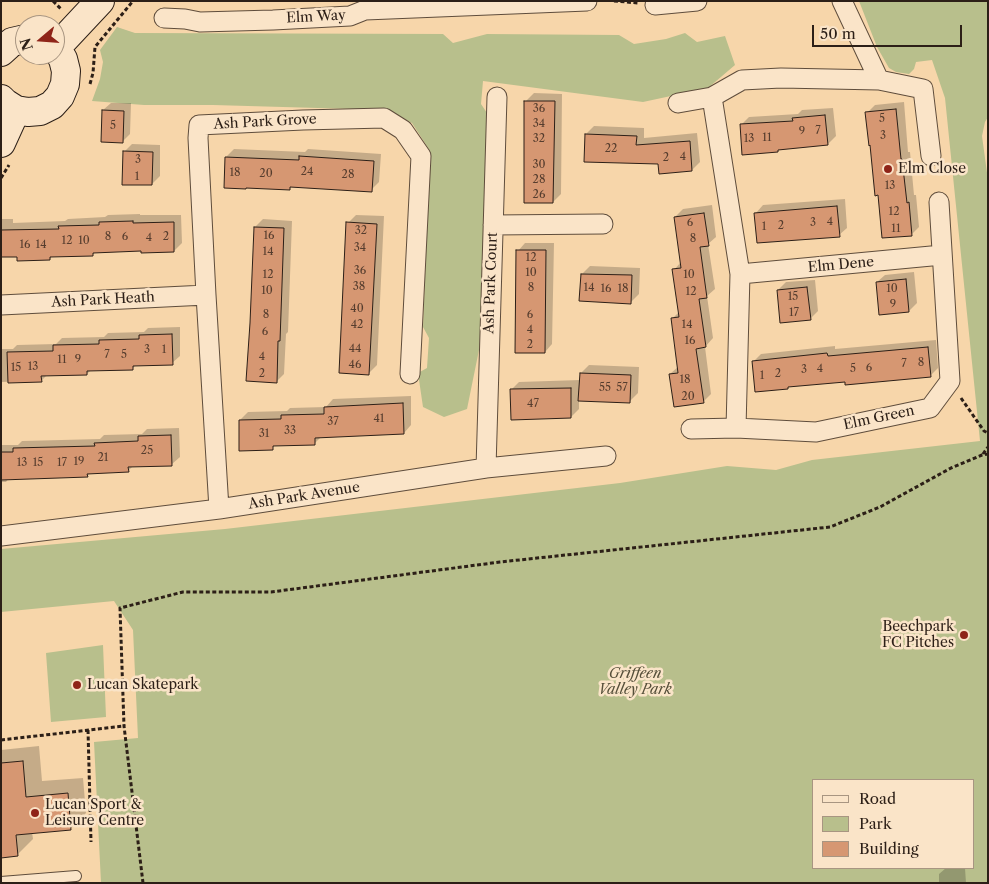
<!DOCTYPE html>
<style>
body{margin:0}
#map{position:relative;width:989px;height:884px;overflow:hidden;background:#f7d6aa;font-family:"Libre Caslon Text",serif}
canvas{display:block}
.frame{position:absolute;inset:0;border:2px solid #2c1f17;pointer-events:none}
.legend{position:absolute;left:812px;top:779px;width:162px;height:90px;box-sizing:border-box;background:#fae4c8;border:1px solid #a89581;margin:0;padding:6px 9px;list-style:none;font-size:15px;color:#2c1f17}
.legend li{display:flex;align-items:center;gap:10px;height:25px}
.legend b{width:25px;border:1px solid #a89581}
.north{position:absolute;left:15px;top:15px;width:50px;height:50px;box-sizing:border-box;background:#fae4c8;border:1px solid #a89581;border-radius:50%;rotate:252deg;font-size:14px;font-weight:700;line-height:20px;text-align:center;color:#2c1f17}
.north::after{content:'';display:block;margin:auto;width:18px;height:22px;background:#8f2418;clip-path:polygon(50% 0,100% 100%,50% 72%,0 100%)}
.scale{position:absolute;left:812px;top:25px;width:150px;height:22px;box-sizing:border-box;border:2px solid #2c1f17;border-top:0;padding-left:6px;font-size:15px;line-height:18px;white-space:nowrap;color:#2c1f17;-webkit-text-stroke:4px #fae4c8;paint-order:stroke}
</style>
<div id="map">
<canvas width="989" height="884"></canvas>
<div class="frame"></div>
<ul class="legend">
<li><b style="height:6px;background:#fae4c8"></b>Road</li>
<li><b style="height:14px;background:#b8bf8c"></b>Park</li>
<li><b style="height:14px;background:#d69772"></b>Building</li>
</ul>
<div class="north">N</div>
<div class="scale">50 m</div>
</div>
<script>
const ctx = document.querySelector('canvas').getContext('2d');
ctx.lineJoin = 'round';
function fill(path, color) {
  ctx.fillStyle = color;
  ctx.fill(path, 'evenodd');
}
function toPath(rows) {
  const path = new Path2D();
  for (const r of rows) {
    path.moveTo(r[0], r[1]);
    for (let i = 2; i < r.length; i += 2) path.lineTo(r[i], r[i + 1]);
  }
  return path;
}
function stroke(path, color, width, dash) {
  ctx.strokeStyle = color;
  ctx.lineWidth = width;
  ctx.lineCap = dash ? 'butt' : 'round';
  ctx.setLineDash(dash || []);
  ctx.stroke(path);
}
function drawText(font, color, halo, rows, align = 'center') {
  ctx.font = font + ' "Libre Caslon Text",serif';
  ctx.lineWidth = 5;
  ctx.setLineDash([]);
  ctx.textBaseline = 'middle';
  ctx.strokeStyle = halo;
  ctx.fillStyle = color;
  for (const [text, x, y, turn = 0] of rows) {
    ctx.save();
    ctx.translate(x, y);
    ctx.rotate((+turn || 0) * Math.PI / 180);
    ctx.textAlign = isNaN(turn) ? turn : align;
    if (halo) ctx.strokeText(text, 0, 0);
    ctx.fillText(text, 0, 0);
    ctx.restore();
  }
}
const green = toPath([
 [859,1,988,1,988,117,985,122,982,136,988,180,988,883,101,883,94,742,138,738,133,630,114,601,1,612,1,549,225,529,620,483,727,466,776,470,812,460,980,441,945,98,932,60,916,62,914,69,909,74,896,72,889,68,877,47],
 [813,780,973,780,973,868,813,868],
 [117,27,135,33,443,34,453,43,487,34,619,35,634,44,666,39,685,33,697,42,725,36,735,65,708,88,643,102,483,81,481,104,487,113,480,345,467,409,444,417,423,407,418,373,427,368,429,338,423,327,430,151,412,123,388,110,213,105,144,105,92,101,100,79,103,62,100,50],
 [103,645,106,717,51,722,46,653]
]);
const shadow = toPath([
 [534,93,562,94,561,194,553,202,526,101],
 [904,102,908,152,910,152,914,195,916,195,919,227,911,235,879,194,867,113,875,105],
 [111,103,131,103,130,134,122,142,103,110],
 [833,108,836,136,828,144,780,148,777,151,741,125,749,117,798,114,802,110],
 [594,126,644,128,644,138,697,133,700,162,692,170,660,173,659,163,586,134],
 [132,144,160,145,160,176,152,184,124,152],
 [234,149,305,152,308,149,381,154,379,182,371,190,293,185,289,189,226,157],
 [845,199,847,228,839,235,756,213,763,205],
 [712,205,716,237,708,244,715,289,707,296,713,338,705,347,711,394,703,402,670,374,679,366,672,319,680,311,674,270,681,262,675,217,683,209],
 [140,214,140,215,181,215,182,243,174,251,142,250,96,252,92,255,52,256,50,259,18,256,1,256,1,219,13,219,13,223,65,221,68,219,105,217,108,215],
 [356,215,384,216,377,365,369,373,348,223],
 [263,219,292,221,288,332,286,334,284,374,276,382,255,227],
 [525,243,554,243,552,344,545,352,518,251],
 [590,266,640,268,639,294,631,302,582,274],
 [914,272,917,303,909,311,877,282,885,275],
 [815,280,818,311,810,319,778,290,786,282],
 [180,327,180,356,172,363,136,365,132,369,91,370,87,374,47,375,41,381,1,382,1,349,13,349,17,345,56,344,62,338,104,337,108,333,144,332,148,328],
 [936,340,938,368,930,376,846,381,789,386,788,388,753,362,761,354,835,346,835,349],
 [589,365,639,367,638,393,630,401,579,400,579,409,571,417,511,390,519,382,580,380,581,373],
 [411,396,411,425,404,433,322,436,314,444,275,445,272,448,240,420,248,412,287,411,290,408,326,407,333,399],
 [179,428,180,457,172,464,134,465,128,471,91,472,87,476,9,478,6,482,1,482,1,445,18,445,22,441,100,439,104,435,142,434,147,429],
 [39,746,42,781,83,778,86,813,71,828,32,832,33,839,17,855,1,857,1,750],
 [946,868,965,868,966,883,939,883,939,874]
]);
const building = toPath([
 [524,101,555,101,553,203,524,203,524,101],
 [896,109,901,159,902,159,907,203,909,202,912,236,882,238,878,195,875,196,870,145,869,146,865,112,896,109],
 [102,110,124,111,123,143,101,142,102,110],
 [825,115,828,145,778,150,778,152,742,155,740,124,793,121,792,118,825,115],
 [585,134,637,136,636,145,690,141,692,171,659,174,658,164,584,162,585,134],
 [123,151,153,152,152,185,122,185,123,151],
 [299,156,374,161,372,192,290,187,290,190,246,188,246,189,224,188,225,157,299,160,299,156],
 [837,206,840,237,757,243,754,213,837,206],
 [704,213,709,246,700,247,707,298,699,299,706,347,696,349,704,403,674,407,669,374,678,373,671,318,679,317,672,269,681,268,674,217,704,213],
 [133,221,133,223,174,222,174,252,141,253,141,251,93,253,93,256,50,257,50,260,17,261,17,257,1,257,1,230,59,229,58,226,99,225,99,222,133,221],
 [346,222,377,224,369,375,339,373,346,222],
 [254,227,284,228,280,341,278,341,277,383,246,381,250,323,254,227],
 [516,250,546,250,545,353,515,353,516,250],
 [581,274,632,275,631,304,579,301,581,274],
 [906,279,909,312,879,315,876,282,906,279],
 [807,287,811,320,780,323,777,290,807,287],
 [172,334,173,365,133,366,133,370,87,371,87,375,41,376,42,382,8,383,7,352,53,351,53,345,99,344,99,340,139,339,139,335,172,334],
 [928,347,931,377,845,385,845,382,788,387,788,389,755,392,752,361,827,353,828,356,928,347],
 [580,373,631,375,630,403,578,401,580,373],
 [571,388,571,418,511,420,510,389,571,388],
 [403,403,404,434,315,438,315,445,273,446,273,450,239,451,239,420,281,419,281,415,324,414,324,407,403,403],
 [171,435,172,466,128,467,129,472,87,474,88,477,1,480,1,452,13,452,13,448,95,446,94,443,138,441,138,436,171,435],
 [23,761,26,797,68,793,71,830,16,835,18,856,1,858,1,763,23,761]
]);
const path = toPath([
 [53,1,61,9],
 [614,1,638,3],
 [90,84,93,73,95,47,133,1],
 [1,178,9,165],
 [961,398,984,431,988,433],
 [983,454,988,447],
 [88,730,91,842],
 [1,740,124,726],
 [143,883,124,726,120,608,183,592,271,592,500,562,830,527,880,507,951,468,982,455,988,454]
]);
const lane = toPath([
 [1,882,76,876]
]);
const street = toPath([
 [842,1,879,80,923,89,931,156],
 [655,5,697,1],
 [164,18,185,19,200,22,273,20,350,16,365,10,587,1],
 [678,103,712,97],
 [493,225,603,224],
 [740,274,942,255],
 [1,305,206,295],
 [736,428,740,274,712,97,742,80,781,78,879,80],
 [691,429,736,428,816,432,930,408,950,381,939,202],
 [486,468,497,97],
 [219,509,206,295,198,138,199,125,303,120,384,118,403,130,421,156,410,374],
 [1,536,219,509,486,468,606,456]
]);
const secondary = toPath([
 [56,48,100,1],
 [1,52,12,42,25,39],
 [1,99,5,103,16,110,28,112,40,111,52,105,60,96,65,84,66,71,63,59,55,47],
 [1,143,16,110]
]);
const markers = [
 [888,169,5,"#8f2418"],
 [964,635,5,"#8f2418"],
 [77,685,5,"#8f2418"],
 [35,813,5,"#8f2418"]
];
const numberNames = [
 ["36",539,109],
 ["5",882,119],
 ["34",539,124],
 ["5",113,126],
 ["7",818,131],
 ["9",802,132],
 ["3",883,136],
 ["11",767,138],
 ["32",539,139],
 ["13",749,139],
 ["22",611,149],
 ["4",683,157],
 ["2",666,158],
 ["3",138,160],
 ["30",539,165],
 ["24",307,172],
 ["18",235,173],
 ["20",266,174],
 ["28",348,175],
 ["1",137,177],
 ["28",539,180],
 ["13",890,186],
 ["26",539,195],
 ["12",894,212],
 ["4",830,222],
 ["6",690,223],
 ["3",813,223],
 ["2",781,226],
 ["1",764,227],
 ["11",896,229],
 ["32",361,231],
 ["16",269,236],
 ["8",108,237],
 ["6",125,237],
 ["2",166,237],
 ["4",149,238],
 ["8",693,239],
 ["12",67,241],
 ["10",84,241],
 ["16",25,245],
 ["14",41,245],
 ["34",360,248],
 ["14",268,252],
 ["12",531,258],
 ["36",360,271],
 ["10",531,273],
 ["12",268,275],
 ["10",689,275],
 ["38",359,287],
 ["8",531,288],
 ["14",589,288],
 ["16",606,289],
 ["18",623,289],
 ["10",892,289],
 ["10",267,291],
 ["12",691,292],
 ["15",793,297],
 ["9",893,305],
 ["40",357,309],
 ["17",794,313],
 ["8",266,315],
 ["6",530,315],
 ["42",357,325],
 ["14",687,325],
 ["4",530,330],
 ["6",265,332],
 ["16",690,341],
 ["2",530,345],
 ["44",355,349],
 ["3",147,350],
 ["1",164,350],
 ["7",107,355],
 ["5",124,355],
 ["4",262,357],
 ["11",62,360],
 ["9",78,360],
 ["8",921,363],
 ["7",904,364],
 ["46",355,365],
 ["13",33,367],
 ["15",16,368],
 ["6",869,368],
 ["4",820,369],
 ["5",853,369],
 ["3",804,370],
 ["2",262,374],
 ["2",778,374],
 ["1",762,376],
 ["18",685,380],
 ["55",605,388],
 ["57",622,388],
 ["20",688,397],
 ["47",533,404],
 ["41",379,419],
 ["37",333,422],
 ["33",290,431],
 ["31",264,434],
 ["25",147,451],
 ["21",103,458],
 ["19",79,462],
 ["13",22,463],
 ["15",38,463],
 ["17",62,463]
];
const streetNames = [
 ["Elm Way",316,17,-3],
 ["Ash Park Grove",265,122,-3],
 ["Elm Dene",841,265,-5],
 ["Ash Park Court",491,283,-88],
 ["Ash Park Heath",103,300,-3],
 ["Elm Green",879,418,-12],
 ["Ash Park Avenue",304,496,-9]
];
const poiNames = [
 ["Elm Close",898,169],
 ["Beechpark",954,627,"right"],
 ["FC Pitches",954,643,"right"],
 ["Lucan Skatepark",87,685],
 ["Lucan Sport &",45,805],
 ["Leisure Centre",45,821]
];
const parkNames = [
 ["Griffeen",635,674],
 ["Valley Park",635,690]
];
fill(green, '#b8bf8c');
fill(shadow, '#0003');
fill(building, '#d69772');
stroke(building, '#2c1f17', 1);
stroke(lane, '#5f4d3c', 12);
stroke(street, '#5f4d3c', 21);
stroke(secondary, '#2c1f17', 30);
stroke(path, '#2c1f17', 3, [4, 2.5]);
stroke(lane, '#fae4c8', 10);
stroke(street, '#fae4c8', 19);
stroke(secondary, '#fae4c8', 28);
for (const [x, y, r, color] of markers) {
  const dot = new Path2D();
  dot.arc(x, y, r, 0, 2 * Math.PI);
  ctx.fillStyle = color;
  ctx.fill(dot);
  stroke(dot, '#fae4c8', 2);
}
drawText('11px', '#563d2e', null, numberNames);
drawText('14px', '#2c1f17', '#fae4c8', streetNames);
drawText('14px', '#2c1f17', '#fae4c8', poiNames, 'left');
drawText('italic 14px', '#564f3a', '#fae4c8', parkNames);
</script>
